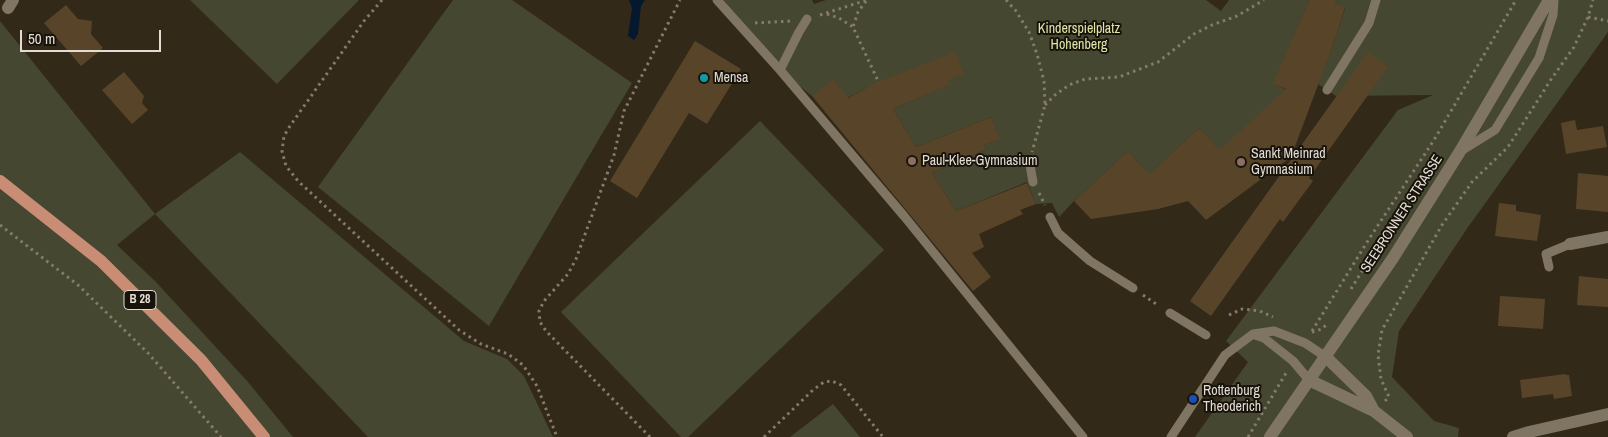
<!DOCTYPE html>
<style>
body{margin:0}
#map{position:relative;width:1608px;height:437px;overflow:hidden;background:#332919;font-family:"Archivo Narrow",sans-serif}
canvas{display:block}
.scale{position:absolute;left:20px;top:30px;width:141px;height:22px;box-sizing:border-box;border:2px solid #e3dcd2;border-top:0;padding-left:6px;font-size:15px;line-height:18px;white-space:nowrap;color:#e3dcd2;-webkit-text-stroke:4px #17130b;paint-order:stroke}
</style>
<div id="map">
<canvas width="1608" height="437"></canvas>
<div class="scale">50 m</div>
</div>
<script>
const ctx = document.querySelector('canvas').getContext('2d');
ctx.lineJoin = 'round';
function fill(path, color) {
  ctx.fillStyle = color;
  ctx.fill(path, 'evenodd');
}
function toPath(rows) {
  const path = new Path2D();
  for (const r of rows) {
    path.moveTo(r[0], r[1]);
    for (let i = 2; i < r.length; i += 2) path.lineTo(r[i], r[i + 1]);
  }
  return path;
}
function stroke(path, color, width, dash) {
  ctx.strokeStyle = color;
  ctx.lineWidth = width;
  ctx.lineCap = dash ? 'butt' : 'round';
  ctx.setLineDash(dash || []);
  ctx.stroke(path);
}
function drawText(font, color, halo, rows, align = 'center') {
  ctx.font = font + ' "Archivo Narrow",sans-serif';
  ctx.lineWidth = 4;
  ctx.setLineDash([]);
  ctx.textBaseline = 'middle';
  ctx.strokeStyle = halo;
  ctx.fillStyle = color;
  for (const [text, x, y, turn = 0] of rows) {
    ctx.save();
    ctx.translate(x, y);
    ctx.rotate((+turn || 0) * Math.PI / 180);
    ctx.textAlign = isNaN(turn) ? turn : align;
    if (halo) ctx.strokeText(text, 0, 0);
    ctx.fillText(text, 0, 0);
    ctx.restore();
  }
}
const green = toPath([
 [190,0,359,0,277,84],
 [453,0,512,0,632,83,489,326,318,187],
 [717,0,812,0,814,4,826,0,1206,0,1221,11,1229,0,1309,0,1274,84,1289,91,1217,153,1217,147,1199,128,1147,176,1146,171,1128,151,1074,201,1059,217,1052,203,1036,204,1027,182,956,211,932,173,987,149,984,145,999,139,991,117,916,147,893,109,950,84,867,88,847,98,812,96,780,70],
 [1337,0,1608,0,1608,32,1466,230,1399,331,1392,377,1434,421,1459,428,1458,437,1195,437,1248,362,1226,341,1398,110,1433,95,1336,96,1318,84,1335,40,1345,8,1335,3],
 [0,21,155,214,240,152,464,341,507,359,524,376,553,437,368,437,155,214,117,245,155,281,248,382,293,437,0,437],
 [760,121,884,250,688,437,681,437,561,312],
 [833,404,860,437,790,437]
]);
const water = toPath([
 [629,0,645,0,641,6,638,34,634,40,628,36,632,8]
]);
const building = toPath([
 [1309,0,1337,0,1335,3,1345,7,1335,40,1291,157,1206,220,1188,201,1158,209,1091,219,1074,201,1128,151,1149,174,1199,128,1220,150,1286,89,1273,84],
 [66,5,78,19,92,21,91,34,103,48,81,66,44,23],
 [695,41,741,69,707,124,689,113,637,198,610,181],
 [955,52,964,74,948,80,951,84,893,109,916,147,991,117,1000,139,984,145,987,149,932,173,956,211,1027,183,1036,204,1020,210,1023,214,979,234,984,247,972,253,991,277,973,291,812,96,833,79,848,98,874,84],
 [1368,52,1388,67,1309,178,1313,181,1283,222,1280,219,1211,316,1190,301],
 [124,72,144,96,142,103,148,110,132,124,102,90],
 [1575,120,1577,130,1603,126,1607,147,1566,154,1561,123],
 [1578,173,1608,176,1608,212,1576,209],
 [1499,203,1516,205,1516,211,1541,215,1537,241,1495,236],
 [1579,276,1608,279,1608,307,1577,305],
 [1500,296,1545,299,1543,329,1498,326],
 [1565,374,1566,375,1569,375,1572,396,1554,399,1553,394,1522,398,1520,380]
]);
const path = toPath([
 [382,0,364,21,290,126,284,136,282,151,286,166,298,181,459,330,481,344,508,354,523,365,537,386,557,437],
 [1006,0,1016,11,1029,32,1037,54,1044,81,1045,105,1032,152],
 [866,1,858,12,853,27,879,83],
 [827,14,839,18,853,27],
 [820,15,867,0],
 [1588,17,1608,21],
 [755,23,792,21],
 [1045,105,1055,95,1069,85,1085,79,1119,77,1158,62,1194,34,1212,25,1237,16,1264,0],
 [1039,193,1045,205],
 [0,225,78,285,148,353,221,437],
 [1351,289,1386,232],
 [1143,295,1159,306],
 [1229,315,1242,309,1260,311,1273,317],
 [1312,331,1369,239,1434,140,1516,0],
 [1312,332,1322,329,1326,325],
 [1385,401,1389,397,1381,379,1378,355,1382,330,1442,225,1472,182,1508,147,1552,78,1574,47,1588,17,1593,0],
 [650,437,546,331,540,322,539,311,544,301,568,274,576,259,614,155,624,111,680,0],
 [764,437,813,390,824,382,832,381,841,385,883,437],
 [1248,437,1286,373]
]);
const service = toPath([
 [717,0,780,70,904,216,1083,437],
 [780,70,799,32,807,19],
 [1327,90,1369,23,1376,0],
 [1461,151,1495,130,1539,58,1553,15,1554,0],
 [1030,165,1033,182],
 [1050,217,1058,233,1090,261,1133,288],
 [1549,267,1546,254,1570,244],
 [1170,313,1206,335],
 [1255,335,1264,338,1293,361,1309,380],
 [1171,437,1225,355,1253,334,1274,331,1305,343,1326,357]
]);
const minor = toPath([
 [8,8,13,0],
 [1570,244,1608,237],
 [1326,357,1366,396,1374,411],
 [1309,380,1374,411,1407,437],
 [1513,437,1529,432,1608,414]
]);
const tertiary = toPath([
 [1270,437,1393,258,1459,153,1549,0]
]);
const primary = toPath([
 [0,181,101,261,201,360,264,437]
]);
const markers = [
 [704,78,5,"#0f9aa8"],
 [912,161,5,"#8d6e63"],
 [1241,162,5,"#8d6e63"],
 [1193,399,5,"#1a4fb4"]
];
const shields = [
 [140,300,32]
];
const shieldNames = [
 ["B 28",140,300]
];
const parkNames = [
 ["Kinderspielplatz",1079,29],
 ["Hohenberg",1079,45]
];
const poiNames = [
 ["Mensa",714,78],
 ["Sankt Meinrad",1251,154],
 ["Gymnasium",1251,170],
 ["Paul-Klee-Gymnasium",922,161],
 ["Rottenburg",1203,391],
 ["Theoderich",1203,407]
];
const streetNames = [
 ["SEEBRONNER STRASSE",1402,214,-57]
];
fill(green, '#454731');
fill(water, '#05182d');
fill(building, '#584529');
stroke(path, '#847b6e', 3, [2.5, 4]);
stroke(service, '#807562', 9);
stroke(minor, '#807562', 12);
stroke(tertiary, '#807562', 12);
stroke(primary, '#c98d76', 12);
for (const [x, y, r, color] of markers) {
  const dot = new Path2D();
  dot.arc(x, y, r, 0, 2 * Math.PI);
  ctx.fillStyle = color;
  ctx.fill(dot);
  stroke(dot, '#17130b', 2);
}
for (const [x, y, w] of shields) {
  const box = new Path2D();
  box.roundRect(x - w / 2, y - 9.5, w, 19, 4);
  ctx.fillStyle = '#17130b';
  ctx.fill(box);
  stroke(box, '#e3dcd2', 1);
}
drawText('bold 12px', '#e3dcd2', null, shieldNames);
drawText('14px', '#e1e6a9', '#17130b', parkNames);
drawText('14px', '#e3dcd2', '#17130b', poiNames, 'left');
drawText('14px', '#e3dcd2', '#17130b', streetNames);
</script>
